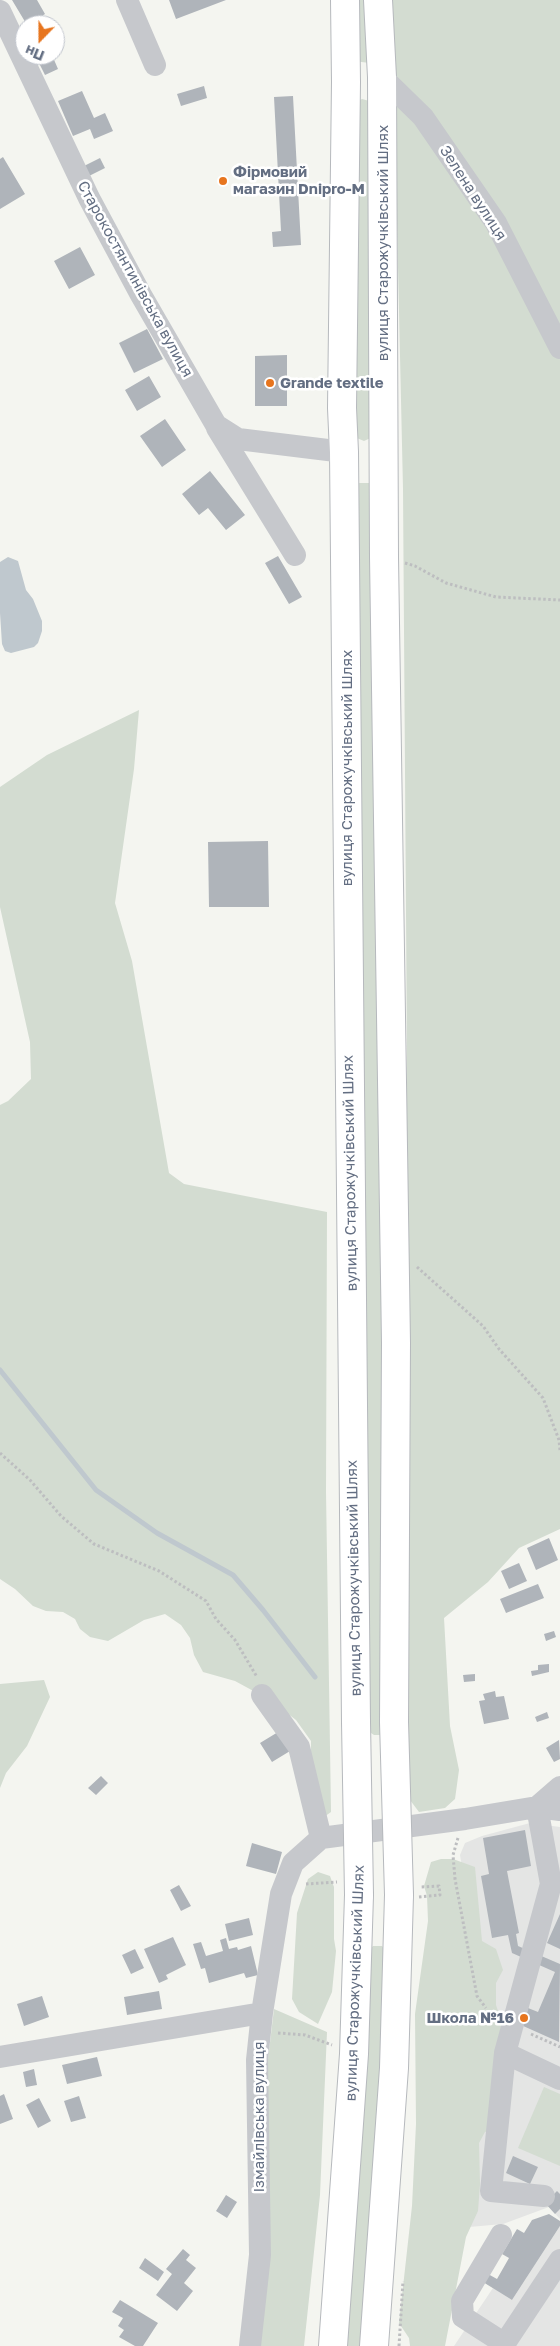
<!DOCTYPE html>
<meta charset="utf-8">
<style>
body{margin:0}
#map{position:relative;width:560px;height:2346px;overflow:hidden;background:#f4f5f0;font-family:"Golos Text",sans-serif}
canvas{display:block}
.north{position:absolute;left:15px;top:15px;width:50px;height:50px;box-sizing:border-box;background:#fff;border:1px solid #c1c5cd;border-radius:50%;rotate:202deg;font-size:14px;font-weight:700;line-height:20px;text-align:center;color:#636e82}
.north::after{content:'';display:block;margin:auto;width:18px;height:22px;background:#e7751e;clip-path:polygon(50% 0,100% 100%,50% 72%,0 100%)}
</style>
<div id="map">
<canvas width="560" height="2346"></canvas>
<div class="north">Пн</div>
</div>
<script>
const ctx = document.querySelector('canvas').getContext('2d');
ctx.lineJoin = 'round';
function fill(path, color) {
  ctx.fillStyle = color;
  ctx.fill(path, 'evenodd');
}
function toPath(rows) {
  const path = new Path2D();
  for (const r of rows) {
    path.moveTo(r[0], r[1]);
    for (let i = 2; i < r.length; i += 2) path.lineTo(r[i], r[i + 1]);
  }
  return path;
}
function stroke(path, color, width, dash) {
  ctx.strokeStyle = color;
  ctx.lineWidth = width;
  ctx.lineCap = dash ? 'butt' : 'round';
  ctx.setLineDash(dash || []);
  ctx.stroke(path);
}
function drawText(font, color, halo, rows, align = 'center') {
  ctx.font = font + ' "Golos Text",sans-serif';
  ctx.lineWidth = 5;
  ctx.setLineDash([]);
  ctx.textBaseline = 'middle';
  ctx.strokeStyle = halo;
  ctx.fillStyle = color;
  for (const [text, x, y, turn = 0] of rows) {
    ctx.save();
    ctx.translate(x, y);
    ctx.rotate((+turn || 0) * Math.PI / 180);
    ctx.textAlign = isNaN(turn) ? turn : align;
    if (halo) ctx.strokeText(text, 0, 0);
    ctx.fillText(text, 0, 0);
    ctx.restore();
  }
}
const built = toPath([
 [530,1823,560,1827,560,2219,549,2207,503,2224,469,2227,489,2028,460,1855,465,1843,482,1836],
 [560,2226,560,2346,454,2346,493,2288,512,2300]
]);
const green = toPath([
 [351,0,368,0,370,63,353,61],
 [392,0,560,0,560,1529,519,1548,488,1582,444,1618,450,1726,459,1770,455,1799,445,1808,419,1812,407,1796,407,1055,403,489],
 [362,99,373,102,375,436,364,441,352,436,353,104],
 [353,483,374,483,388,1730,382,1735,374,1735,368,1731],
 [139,710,134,769,115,903,132,961,169,1173,184,1184,327,1212,326,1492,331,1812,324,1817,311,1776,311,1741,296,1720,270,1700,235,1681,203,1672,194,1655,190,1638,181,1625,165,1614,144,1620,108,1641,90,1637,80,1629,75,1619,63,1612,46,1611,33,1606,15,1589,0,1579,0,1105,8,1101,31,1079,30,1042,0,907,0,787,47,755],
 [44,1680,50,1697,27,1746,6,1773,0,1788,0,1684],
 [441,1859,453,1859,475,1867,482,1941,496,1949,503,1970,496,1983,496,2005,503,2026,498,2128,485,2132,479,2143,480,2184,478,2211,466,2237,445,2346,410,2346,409,2338,399,2323,412,2206,416,2124,415,2014,428,1921,427,1896,424,1886,431,1862],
 [318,1872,330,1876,334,1887,334,1939,336,1951,332,1992,318,2024,299,2012,292,1999,297,1913,308,1879],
 [373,1946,382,1946,388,1954,366,2346,343,2346,368,1952],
 [274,2009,327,2032,320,2195,304,2346,259,2346,265,2085],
 [544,2087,560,2094,560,2166,518,2148]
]);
const water = toPath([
 [8,557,18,561,26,590,33,599,42,621,42,631,38,643,34,647,11,653,5,651,2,644,0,613,0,562]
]);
const stream = toPath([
 [0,1370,96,1490,157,1533,233,1575,263,1610,315,1677]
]);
const building = toPath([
 [12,0,37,0,45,14,27,25],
 [169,0,226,0,176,19],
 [35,55,52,55,58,69,45,75],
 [204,86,207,98,181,106,177,94],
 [82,91,94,118,105,113,113,131,94,139,90,129,73,136,58,101],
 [293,96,301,245,273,247,272,232,281,231,274,97],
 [3,157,25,194,0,209,0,159],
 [100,158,105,168,89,176,84,166],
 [80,247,95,275,69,289,54,261],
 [147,329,163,359,134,373,119,343],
 [287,355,287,406,255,406,255,356],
 [149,376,161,397,137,411,125,390],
 [165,419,186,450,162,467,140,436],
 [210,471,245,515,226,530,208,508,199,515,182,494],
 [278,556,302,597,289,604,265,563],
 [268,841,269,907,209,907,208,842],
 [549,1538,558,1560,536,1570,527,1548],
 [519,1563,527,1581,509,1589,501,1571],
 [538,1584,544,1598,506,1613,500,1599],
 [554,1631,556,1637,546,1641,544,1634],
 [549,1664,549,1672,532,1676,531,1671,538,1670,538,1665],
 [475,1674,475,1681,464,1682,463,1675],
 [495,1691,496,1697,504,1696,509,1719,484,1724,479,1701,485,1700,483,1694],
 [547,1712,549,1718,537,1722,535,1717],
 [283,1729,295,1748,272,1762,260,1743],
 [559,1740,560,1759,554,1762,546,1748],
 [101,1776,108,1783,96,1795,88,1788],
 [525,1830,531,1866,507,1871,519,1933,516,1934,518,1946,560,1964,559,2042,521,2025,528,2008,538,2012,555,1972,512,1953,508,1935,492,1938,481,1876,489,1874,483,1838],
 [252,1843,282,1852,276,1874,246,1866],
 [179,1885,191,1906,181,1911,170,1890],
 [560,1914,560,1949,547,1943],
 [249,1918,253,1935,229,1941,225,1924],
 [173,1937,186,1965,166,1975,168,1979,159,1983,144,1949],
 [226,1938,229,1949,237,1947,238,1950,251,1946,258,1975,246,1978,244,1973,209,1983,205,1968,201,1969,193,1944,201,1942,206,1956,223,1951,220,1940],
 [135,1949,144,1968,131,1974,122,1955],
 [159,1991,162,2009,127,2015,124,1997],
 [42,1996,49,2017,24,2026,17,2004],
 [97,2057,102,2076,67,2084,62,2065],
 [34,2069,37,2085,26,2087,23,2072],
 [4,2094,13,2119,0,2124,0,2096],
 [79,2096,86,2118,71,2122,64,2101],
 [39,2098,51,2121,38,2128,26,2105],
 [513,2156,538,2167,530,2184,506,2173],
 [557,2191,560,2194,560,2209,555,2214,545,2203],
 [226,2195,237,2202,227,2218,216,2211],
 [549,2214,560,2221,560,2226,512,2300,483,2282,488,2274,497,2279,509,2258,502,2254,517,2229,524,2233,532,2220],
 [183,2249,190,2255,186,2260,196,2268,184,2283,193,2291,177,2311,156,2295,172,2274,166,2269],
 [145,2258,164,2272,158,2281,139,2268],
 [120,2300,158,2323,143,2346,135,2346,119,2337,124,2330,118,2326,123,2318,112,2312]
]);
const path = toPath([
 [405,563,415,566,446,583,496,597,560,600],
 [417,1267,483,1326,499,1349,543,1398,559,1440,560,1450],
 [0,1453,30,1480,61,1516,94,1544,159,1571,206,1601,216,1619,235,1640,257,1677],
 [458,1838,453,1855,455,1879,477,1996,486,2008],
 [306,1884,337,1882],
 [419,1897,440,1895,439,1886,421,1887],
 [278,2033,305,2035,332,2045],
 [531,2034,560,2047],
 [399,2346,403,2281]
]);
const minor = toPath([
 [127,0,155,65],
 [0,11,89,198,141,295,216,425,238,439,344,452],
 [382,77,423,117,496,223,560,348],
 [217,428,295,555],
 [262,1695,299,1747,321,1838],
 [321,1838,465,1819,537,1807,560,1810],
 [505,2053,560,2079],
 [0,2057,262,2013],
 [544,2196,491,2191,505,2053,551,1884,537,1807,560,1787],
 [501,2235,462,2301,463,2317,505,2344],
 [250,2346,260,2255,257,2060,262,2013,281,1894,293,1863,321,1838],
 [503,2346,560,2260]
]);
const major = toPath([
 [345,0,346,82,342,408,344,452,356,1722],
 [378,0,382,77,384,557,396,1343,394,1722],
 [333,2346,354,2054,359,1895],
 [374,2346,394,2068,399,1895]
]);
const majorBridge = toPath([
 [356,1722,359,1895],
 [394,1722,399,1895]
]);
const markers = [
 [223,181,5,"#e7751e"],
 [270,383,5,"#e7751e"],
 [524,2018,5,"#e7751e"]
];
const poiNames = [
 ["Фірмовий",233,172],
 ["магазин Dnipro-M",233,189],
 ["Grande textile",280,383],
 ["Школа №16",514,2018,"right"]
];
const streetNames = [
 ["Зелена вулиця",473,193,57],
 ["вулиця Старожучківський Шлях",383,243,-90],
 ["Старокостянтинівська вулиця",135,279,61],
 ["вулиця Старожучківський Шлях",347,768,-90],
 ["вулиця Старожучківський Шлях",350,1173,-91],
 ["вулиця Старожучківський Шлях",354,1578,-91],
 ["вулиця Старожучківський Шлях",355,1983,-88],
 ["Ізмайлівська вулиця",259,2117,-90]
];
fill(built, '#e4e5e4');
fill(green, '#d3dcd1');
fill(water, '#bfc8ce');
stroke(stream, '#bfc8ce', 5);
fill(building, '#afb4ba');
stroke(major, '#b6b9bd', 30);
stroke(path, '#bdbec0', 3, [2.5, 2.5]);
stroke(minor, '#c6c8cc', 22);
stroke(major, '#fff', 28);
stroke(majorBridge, '#b6b9bd', 30, []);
stroke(majorBridge, '#fff', 28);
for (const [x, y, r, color] of markers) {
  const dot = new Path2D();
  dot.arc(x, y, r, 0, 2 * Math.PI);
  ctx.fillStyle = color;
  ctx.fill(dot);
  stroke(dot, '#fff', 2);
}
drawText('bold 15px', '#636e82', '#fff', poiNames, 'left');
drawText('15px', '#636e82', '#fff', streetNames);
</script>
